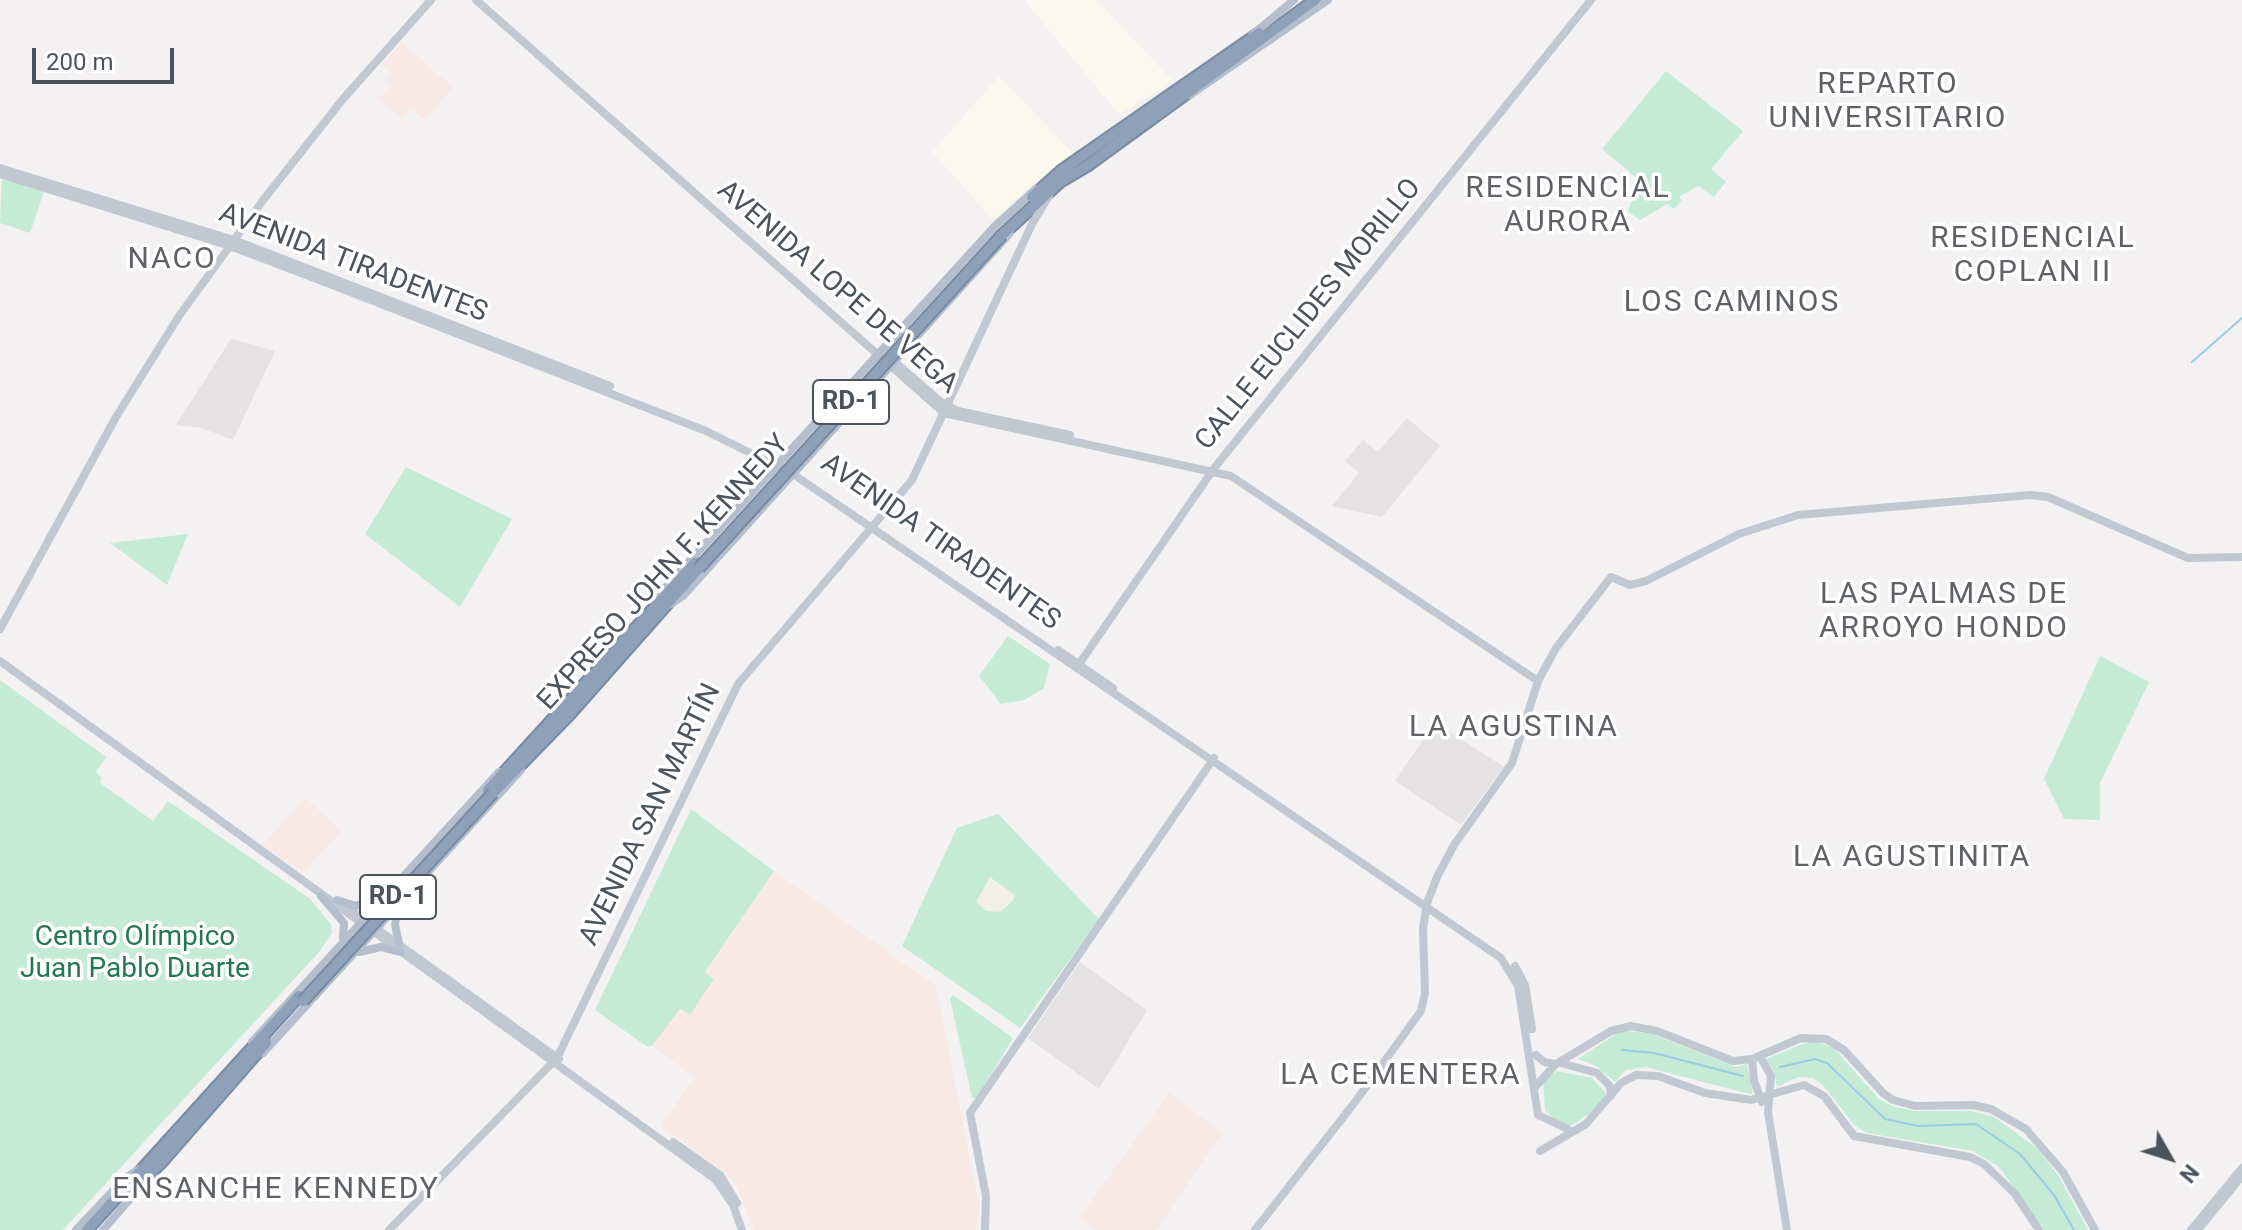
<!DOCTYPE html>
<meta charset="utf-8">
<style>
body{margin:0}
#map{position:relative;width:2242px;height:1230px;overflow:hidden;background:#f3f1f1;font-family:Roboto,sans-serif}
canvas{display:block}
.north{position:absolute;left:2130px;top:1118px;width:80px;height:80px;-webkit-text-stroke:6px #fff;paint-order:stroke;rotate:129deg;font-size:22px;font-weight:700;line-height:32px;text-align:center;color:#4b535c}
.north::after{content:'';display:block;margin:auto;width:28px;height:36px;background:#4b535c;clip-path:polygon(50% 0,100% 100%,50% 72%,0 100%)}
.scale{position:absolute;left:32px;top:48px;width:142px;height:36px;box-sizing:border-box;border:4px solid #4b535c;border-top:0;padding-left:10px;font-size:24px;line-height:28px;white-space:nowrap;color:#4b535c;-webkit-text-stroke:6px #fff;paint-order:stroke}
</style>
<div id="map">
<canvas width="2242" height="1230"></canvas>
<div class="north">N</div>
<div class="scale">200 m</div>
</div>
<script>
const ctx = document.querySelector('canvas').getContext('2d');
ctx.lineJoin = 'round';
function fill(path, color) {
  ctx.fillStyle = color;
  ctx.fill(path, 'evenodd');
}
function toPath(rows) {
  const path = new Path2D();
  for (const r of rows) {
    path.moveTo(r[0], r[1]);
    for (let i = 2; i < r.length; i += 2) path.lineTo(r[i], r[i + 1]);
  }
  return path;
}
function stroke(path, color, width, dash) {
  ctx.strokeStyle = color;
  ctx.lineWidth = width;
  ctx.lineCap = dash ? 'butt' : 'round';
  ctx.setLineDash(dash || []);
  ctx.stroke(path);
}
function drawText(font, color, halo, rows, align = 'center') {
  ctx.font = font + ' Roboto,sans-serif';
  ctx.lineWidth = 7;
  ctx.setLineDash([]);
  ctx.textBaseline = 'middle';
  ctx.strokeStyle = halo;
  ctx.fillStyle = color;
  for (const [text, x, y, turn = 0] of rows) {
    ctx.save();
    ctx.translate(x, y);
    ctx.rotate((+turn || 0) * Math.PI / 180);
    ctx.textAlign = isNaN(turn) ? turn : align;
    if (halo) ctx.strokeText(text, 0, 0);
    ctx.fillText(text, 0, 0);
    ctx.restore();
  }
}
const commercial = toPath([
 [1024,0,1097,0,1173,81,1119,114],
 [999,76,1074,154,1025,190,993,220,932,152]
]);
const education = toPath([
 [231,339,275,351,233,440,202,428,176,425],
 [1407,418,1440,446,1382,517,1332,506,1359,473,1345,461,1363,440,1378,452],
 [1435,722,1504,767,1461,825,1395,781],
 [1080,962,1147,1010,1099,1089,1028,1038]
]);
const medical = toPath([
 [401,42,453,87,425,120,411,108,401,118,379,99,390,86,384,80,390,72,382,65],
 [306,798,341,832,302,873,262,845],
 [774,871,936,986,979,1206,976,1230,754,1230,737,1187,727,1174,661,1126,694,1077,652,1046,680,1009,690,1014,714,979,705,973],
 [1169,1093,1223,1133,1156,1230,1096,1230,1079,1218]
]);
const green = toPath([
 [1666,71,1743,131,1711,169,1726,182,1714,197,1698,186,1679,197,1682,200,1674,209,1667,204,1640,220,1628,211,1639,180,1602,149],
 [2,176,44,191,30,233,0,223],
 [406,467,512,519,460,607,365,534],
 [188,534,167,585,110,543],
 [1008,636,1050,664,1044,688,1024,700,1001,704,979,676],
 [2100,656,2149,682,2100,783,2100,820,2064,819,2044,779],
 [0,680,106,757,96,772,102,778,100,783,153,821,168,801,309,898,331,924,332,933,319,952,63,1230,0,1230],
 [691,809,774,871,705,972,714,979,690,1015,680,1009,652,1046,646,1046,595,1010],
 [998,814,1099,919,1020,1028,902,946,957,828],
 [953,995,1013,1038,977,1098,972,1098,950,999],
 [1621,1030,1652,1034,1736,1067,1747,1064,1753,1095,1646,1067,1626,1070,1615,1082,1596,1066,1578,1059],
 [1812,1040,1834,1048,1879,1099,1892,1106,1914,1111,1971,1111,1994,1117,2037,1148,2058,1175,2088,1230,2044,1230,1999,1167,1973,1151,1867,1133,1854,1125,1823,1085,1813,1078,1798,1077,1777,1087,1774,1071,1766,1059],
 [1557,1071,1592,1078,1606,1093,1597,1109,1572,1125,1560,1125,1545,1110,1543,1081]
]);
const sand = toPath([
 [990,877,1015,895,1012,902,1000,912,986,911,976,902]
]);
const stream = toPath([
 [2192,362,2242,318],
 [1622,1050,1654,1053,1743,1076],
 [1780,1067,1815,1059,1827,1063,1885,1119,1918,1126,1976,1124,2020,1154,2054,1195,2074,1230]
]);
const secondary = toPath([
 [476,0,944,413,1231,476,1538,681],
 [0,168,234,240,610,386],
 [0,174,230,246,335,286,706,431,793,474,1501,958,1518,986,1538,1115,1572,1131],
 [889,357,941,402,958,411,1070,435],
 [0,629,116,417,179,316,264,199,343,99,431,0],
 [1058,650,1113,688],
 [0,661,715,1179,733,1205,742,1230],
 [1077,667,1215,467,1591,0],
 [342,904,559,1059],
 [1515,966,1525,985,1532,1029],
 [1536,1055,1544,1062,1555,1064],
 [1760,1056,1771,1076,1768,1112,1787,1230],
 [1752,1059,1754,1081,1762,1102],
 [1561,1063,1597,1073,1610,1086,1611,1096],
 [1536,1086,1556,1064,1611,1031,1631,1026,1657,1031,1733,1061,1752,1059,1801,1038,1826,1039,1844,1050,1883,1093,1893,1100,1915,1106,1973,1105,1991,1109,2026,1129,2063,1172,2095,1230],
 [673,1142,720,1175,737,1203],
 [1540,1151,1586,1124,1621,1083,1636,1075,1658,1076,1705,1093,1751,1100,1804,1085,1824,1096,1854,1136,1970,1157,1984,1164,2015,1194,2039,1230],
 [389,1230,557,1058,738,684,912,480,1032,224,1049,196],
 [985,1230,986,1196,970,1113,1214,758],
 [1255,1230,1355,1102,1421,1011,1425,993,1423,929,1427,903,1437,877,1454,845,1512,763,1538,681,1556,648,1611,577,1630,585,1646,581,1739,534,1798,515,2030,495,2048,497,2188,558,2242,557],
 [2191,1230,2242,1168],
 [2198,1230,2242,1176]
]);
const primary = toPath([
 [1252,35,1294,0],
 [1190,95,1328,0],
 [659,599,665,588,995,226,1036,189],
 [671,604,683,596,1010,233],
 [321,896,344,923,343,938],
 [337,900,356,906,376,898],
 [398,905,395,925,399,943],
 [359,952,381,947,401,952],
 [252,1042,499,772],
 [263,1053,521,770],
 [76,1230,125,1178,139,1169],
 [103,1230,136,1192]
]);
const highway = toPath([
 [1032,197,1062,170,1259,33],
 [1002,235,1060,182,1087,166,1315,0],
 [488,790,695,563],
 [494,792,570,714,699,568],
 [129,1194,161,1163,266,1043],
 [87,1230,299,996]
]);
const highwayBridge = toPath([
 [699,568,1002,235],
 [303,1001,493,793]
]);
const shields = [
 [851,402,76],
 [398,897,76]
];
const shieldNames = [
 ["RD-1",851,402],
 ["RD-1",398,897]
];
const streetNames = [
 ["AVENIDA TIRADENTES",353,264,21],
 ["AVENIDA LOPE DE VEGA",837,288,41],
 ["CALLE EUCLIDES MORILLO",1309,315,-51],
 ["AVENIDA TIRADENTES",940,543,35],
 ["EXPRESO JOHN F. KENNEDY",664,573,-48],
 ["AVENIDA SAN MARTÍN",651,815,-64]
];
const parkNames = [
 ["Centro Olímpico",135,938],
 ["Juan Pablo Duarte",135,970]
];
const neighbourhoodNames = [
 ["REPARTO",1888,85],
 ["UNIVERSITARIO",1888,119],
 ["RESIDENCIAL",1568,189],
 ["AURORA",1568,223],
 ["RESIDENCIAL",2033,239],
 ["COPLAN II",2033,273],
 ["NACO",172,260],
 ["LOS CAMINOS",1732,303],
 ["LAS PALMAS DE",1944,595],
 ["ARROYO HONDO",1944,629],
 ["LA AGUSTINA",1514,728],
 ["LA AGUSTINITA",1912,858],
 ["LA CEMENTERA",1401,1076],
 ["ENSANCHE KENNEDY",276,1190]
];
fill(commercial, '#fbf8ed');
fill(education, '#e4e2e2');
fill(medical, '#f9e9e5');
fill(green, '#c5ebd7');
fill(sand, '#f2efe4');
stroke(stream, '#98cde3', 2);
stroke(highway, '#7a8ba5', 14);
stroke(secondary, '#c1c8d2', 8);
stroke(primary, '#b4becc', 8);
stroke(highway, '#8fa0b9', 10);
stroke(highwayBridge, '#7a8ba5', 14, []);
stroke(highwayBridge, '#8fa0b9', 10);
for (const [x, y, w] of shields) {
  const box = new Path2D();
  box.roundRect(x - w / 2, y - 22, w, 44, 6);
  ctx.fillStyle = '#fff';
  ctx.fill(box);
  stroke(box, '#4b535c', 2);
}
drawText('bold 26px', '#4b535c', null, shieldNames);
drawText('28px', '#4b535c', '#fff', streetNames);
drawText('28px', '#237753', '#fff', parkNames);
ctx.letterSpacing = '2px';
drawText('30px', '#5e6165', '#fff', neighbourhoodNames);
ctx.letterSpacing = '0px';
</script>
